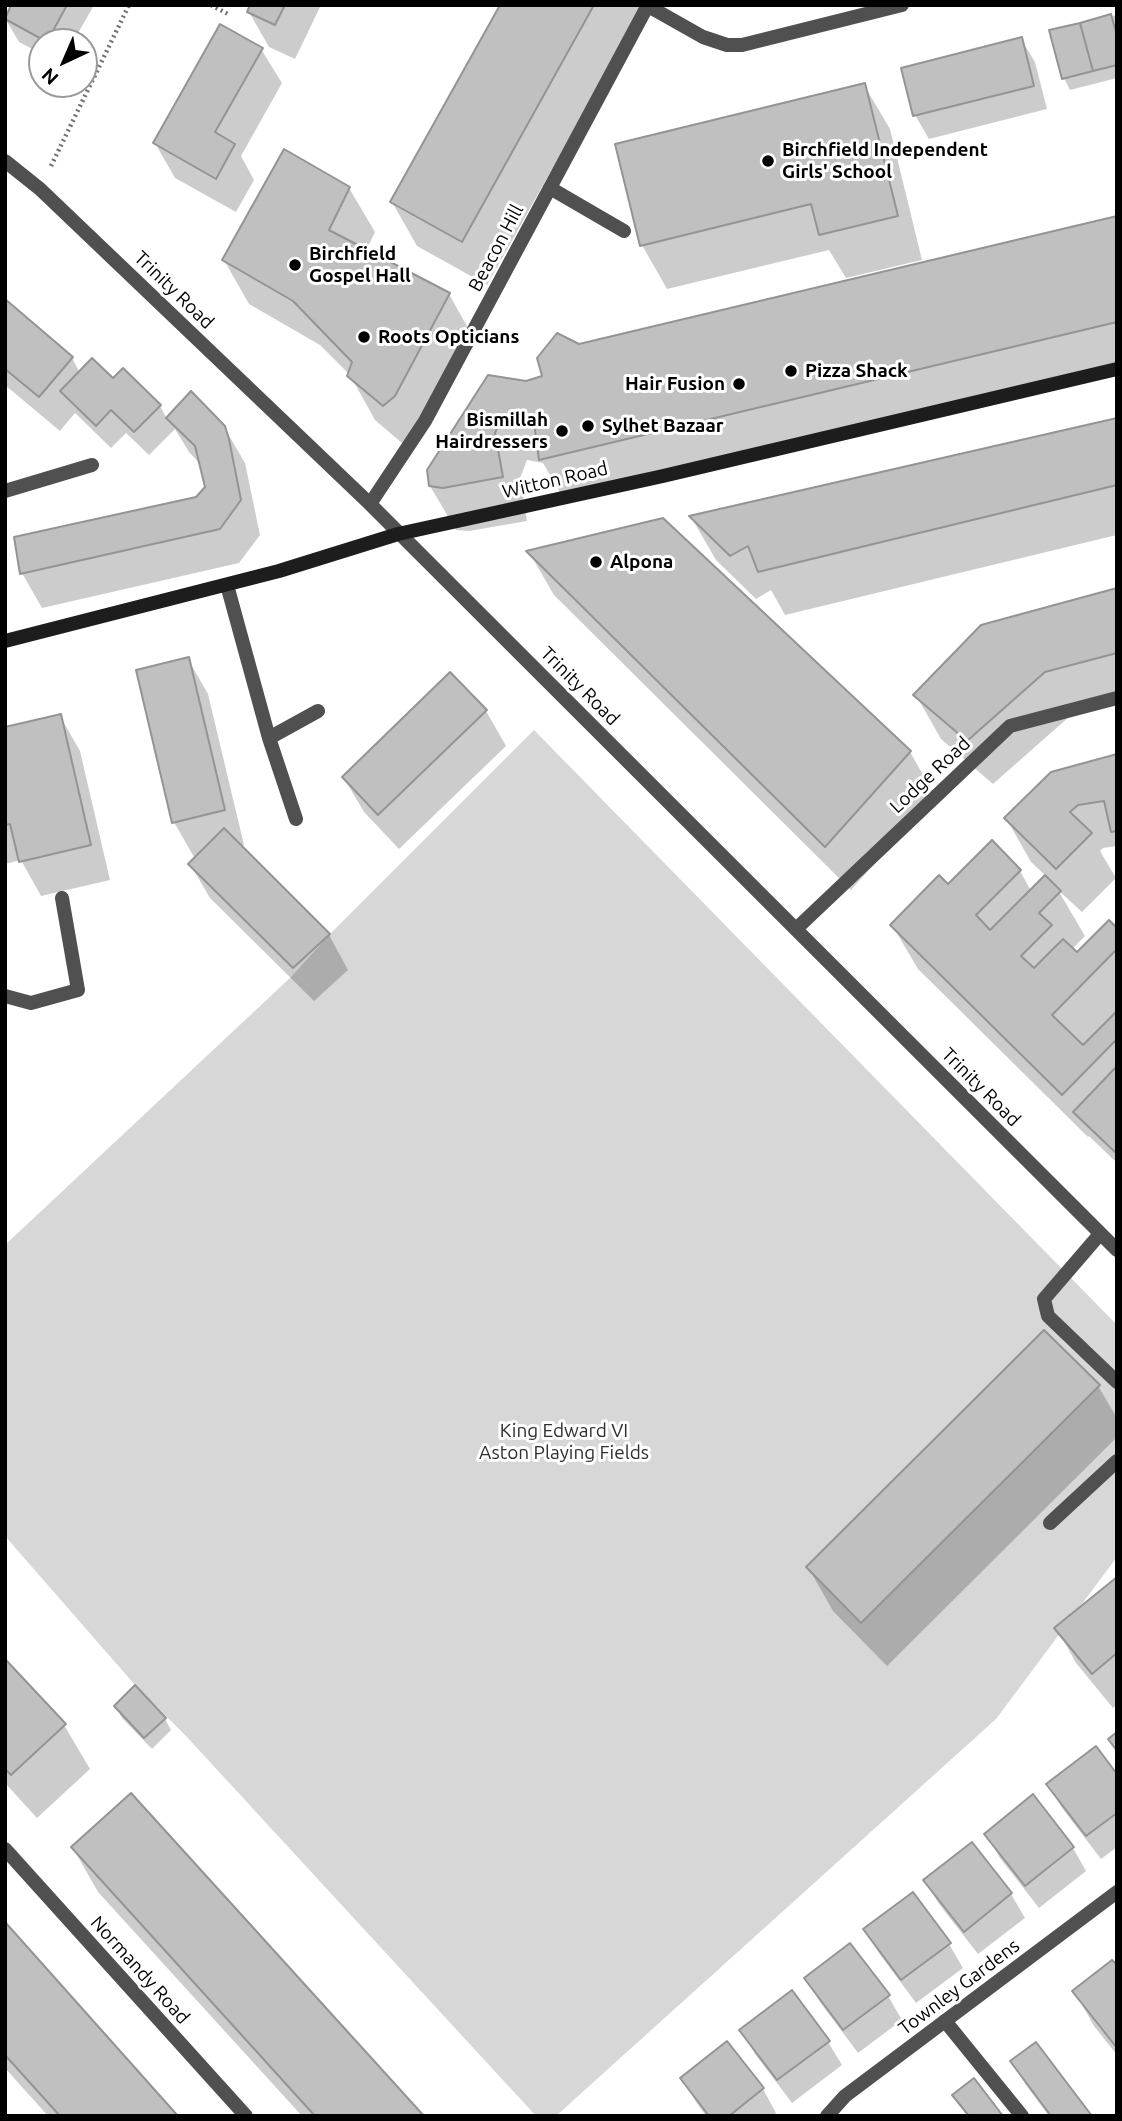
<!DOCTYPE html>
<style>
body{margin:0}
#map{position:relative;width:1122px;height:2121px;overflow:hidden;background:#fff;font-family:Ubuntu,sans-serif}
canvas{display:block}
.frame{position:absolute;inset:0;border:7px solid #000;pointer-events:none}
.north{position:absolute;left:28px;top:28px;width:70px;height:70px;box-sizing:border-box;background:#fff;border:2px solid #999;border-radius:50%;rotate:224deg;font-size:19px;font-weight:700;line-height:28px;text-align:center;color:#000}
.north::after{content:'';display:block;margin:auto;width:24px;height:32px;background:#000;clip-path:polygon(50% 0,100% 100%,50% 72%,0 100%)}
</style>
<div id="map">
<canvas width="1122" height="2121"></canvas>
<div class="frame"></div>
<div class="north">N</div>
</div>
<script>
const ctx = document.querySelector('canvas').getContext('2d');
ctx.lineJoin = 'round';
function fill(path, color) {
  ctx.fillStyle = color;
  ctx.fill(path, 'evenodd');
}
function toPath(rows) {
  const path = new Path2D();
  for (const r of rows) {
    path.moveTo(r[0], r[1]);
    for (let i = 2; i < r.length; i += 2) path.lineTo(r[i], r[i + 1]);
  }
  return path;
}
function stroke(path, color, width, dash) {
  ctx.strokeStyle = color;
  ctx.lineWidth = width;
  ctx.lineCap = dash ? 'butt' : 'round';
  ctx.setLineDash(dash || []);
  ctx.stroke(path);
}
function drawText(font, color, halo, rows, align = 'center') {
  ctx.font = font + ' Ubuntu,sans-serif';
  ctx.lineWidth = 6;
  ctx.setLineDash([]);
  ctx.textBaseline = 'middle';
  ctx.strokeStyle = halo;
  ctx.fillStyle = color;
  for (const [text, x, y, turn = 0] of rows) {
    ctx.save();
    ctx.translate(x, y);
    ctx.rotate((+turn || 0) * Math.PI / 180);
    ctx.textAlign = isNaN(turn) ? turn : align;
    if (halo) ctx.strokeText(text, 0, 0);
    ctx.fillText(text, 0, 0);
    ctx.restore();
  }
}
const green = toPath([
 [534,730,1117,1325,1117,1557,996,1719,556,2116,536,2116,186,1736,135,1685,5,1536,5,1245,291,977,330,934]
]);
const shadow = toPath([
 [13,5,94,5,73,42,42,42,42,54,19,42,5,18],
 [252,5,321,5,295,59,269,47,249,12],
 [502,5,644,5,487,285,417,246,392,202],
 [1117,15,1117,78,1070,90,1064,78,1051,31],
 [1021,39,1035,62,1047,109,929,139,915,115],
 [261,49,282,83,241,156,254,180,236,212,175,178,155,143],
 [864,85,890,129,922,260,846,278,829,250,667,289,642,245],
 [349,188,375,232,366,251,449,294,474,339,409,449,375,420,350,375,320,345,249,304,224,260],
 [1117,218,1117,372,566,503,543,463,527,460,520,478,527,521,469,531,456,530,430,486,526,383],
 [5,302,72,358,80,373,113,380,160,406,167,419,191,394,224,427,245,463,260,535,239,563,42,608,22,573,197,499,207,487,202,466,189,452,175,429,149,455,126,433,111,448,75,413,60,431,5,385],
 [1117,419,1117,535,785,615,771,590,756,599,716,560,691,517],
 [529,552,910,752,935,796,851,890,554,595],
 [1117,590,1117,703,1070,716,993,784,941,739,916,695],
 [188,659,208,694,244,845,240,845,329,935,348,970,314,1001,210,898,190,864,199,855,194,857,174,822],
 [486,711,506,746,399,849,364,812,344,778],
 [60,716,80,751,110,880,41,896,21,860,5,864,5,728],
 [1117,755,1117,846,1103,848,1100,851,1116,878,1082,912,1058,890,1085,936,1072,949,1077,955,1117,931,1117,1163,1089,1136,1088,1137,918,969,892,925,948,887,1020,871,1031,891,1046,876,1031,862,1006,818],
 [1098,1386,1117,1418,1117,1437,887,1666,833,1611,808,1567],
 [1117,1579,1117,1704,1113,1708,1076,1663,1057,1628],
 [5,1661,64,1725,90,1769,37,1818,5,1783],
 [116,1706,165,1719,171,1730,152,1749,122,1718],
 [1117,1777,1117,1847,1101,1859,1062,1808,1049,1785],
 [986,1834,1073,1848,1086,1871,1039,1908,1000,1858],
 [971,1844,1011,1894,1025,1918,978,1954,939,1904,925,1881],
 [73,1848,422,2116,302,2116,98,1892],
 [913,1894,949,1944,963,1968,916,2003,879,1953,865,1930],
 [5,1924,175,2116,48,2116,5,2068],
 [1117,1968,1117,2055,1094,2026,1075,1992],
 [806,1979,888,1996,902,2020,858,2053,820,2002],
 [741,2030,828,2042,842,2065,792,2103,755,2054],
 [727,2044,763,2089,776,2113,773,2116,706,2116,696,2102,682,2078],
 [1012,2062,1090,2116,1049,2116,1026,2085]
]);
const building = toPath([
 [11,5,67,5,47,42,5,19,11,5],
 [250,5,285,5,275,25,247,12,250,5],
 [500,5,594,5,462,242,390,202,500,5],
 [1111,14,1117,36,1117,65,1093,71,1080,23,1111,14],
 [1080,23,1093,71,1062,79,1049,30,1080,23],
 [220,24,263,48,215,132,235,144,216,179,153,143,220,24],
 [1022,37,1034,86,913,116,901,68,1022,37],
 [865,83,898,216,819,235,811,204,640,246,615,144,865,83],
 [284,149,350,187,329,230,450,293,395,396,383,406,347,376,352,362,293,301,222,260,284,149],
 [1117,216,1117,322,539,460,534,423,502,416,495,433,503,477,443,488,429,486,427,470,488,375,526,381,542,376,537,358,557,333,579,344,1117,216],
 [5,299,73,357,39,397,5,369,5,299],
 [92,358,113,378,123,368,161,405,134,432,111,410,96,426,60,391,92,358],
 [191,391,225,426,229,439,241,500,220,529,20,574,14,537,196,497,205,487,195,446,166,418,191,391],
 [1117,418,1117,485,758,572,748,546,730,556,689,516,1117,418],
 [663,518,911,751,825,847,526,551,663,518],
 [1117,588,1117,653,1045,672,967,741,913,695,981,625,1117,588],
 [189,657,225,810,172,823,136,670,189,657],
 [450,672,487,710,378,815,342,777,450,672],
 [61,714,91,845,19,862,10,824,5,825,5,727,61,714],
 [1117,754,1117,831,1111,832,1104,801,1078,805,1070,812,1092,833,1056,869,1004,818,1051,772,1117,754],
 [224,828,330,934,293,968,188,864,224,828],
 [992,840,1021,870,976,915,990,930,1045,875,1061,891,1039,913,1052,925,1021,956,1034,968,1063,939,1077,952,1109,920,1117,928,1117,949,1052,1015,1083,1045,1117,1011,1117,1039,1062,1095,890,925,939,875,948,884,992,840],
 [1117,1066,1117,1154,1073,1112,1117,1066],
 [1044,1330,1100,1385,861,1623,806,1567,1044,1330],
 [1117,1577,1117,1653,1092,1674,1054,1628,1117,1577],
 [5,1659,66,1724,11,1775,5,1769,5,1659],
 [135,1685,166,1718,144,1738,114,1706,135,1685],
 [1117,1732,1117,1751,1108,1739,1117,1732],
 [1096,1746,1117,1774,1117,1813,1086,1836,1046,1784,1096,1746],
 [131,1793,424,2116,315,2116,71,1847,131,1793],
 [1033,1794,1074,1847,1025,1886,984,1834,1033,1794],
 [972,1842,1012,1893,964,1932,923,1880,972,1842],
 [913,1892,951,1943,901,1980,863,1929,913,1892],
 [5,1922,178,2116,60,2116,5,2055,5,1922],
 [850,1943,890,1995,843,2030,804,1978,850,1943],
 [1112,1960,1117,1965,1117,2048,1072,1991,1112,1960],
 [792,1990,830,2041,777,2080,739,2030,792,1990],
 [727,2041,764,2088,729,2116,709,2116,680,2078,727,2041],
 [1036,2042,1092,2116,1051,2116,1010,2061,1036,2042],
 [974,2078,1003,2116,969,2116,952,2095,974,2078]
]);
const path = toPath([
 [211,5,230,15],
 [51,166,129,5]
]);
const service = toPath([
 [550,188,624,231],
 [5,996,31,1003,78,990,62,898],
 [1100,1234,1044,1299,1048,1316,1117,1382],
 [1050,1523,1117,1461],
 [945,2021,1022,2116]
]);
const minor = toPath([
 [648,6,703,37,727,45,742,45,902,5],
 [5,161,40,189,370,504,1117,1250],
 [5,491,92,465],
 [370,504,425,421,648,5],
 [227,585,269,738,296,819],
 [269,738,318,711],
 [796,929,1010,726,1117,698],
 [5,1849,246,2116],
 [827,2116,845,2096,1117,1892]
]);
const secondary = toPath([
 [5,641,279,571,398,534,663,476,1117,369]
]);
const markers = [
 [768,161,7,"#000"],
 [295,265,7,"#000"],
 [364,337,7,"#000"],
 [791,371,7,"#000"],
 [739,384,7,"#000"],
 [588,426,7,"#000"],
 [562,431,7,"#000"],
 [596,562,7,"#000"]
];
const poiNames = [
 ["Birchfield Independent",782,150],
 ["Girls' School",782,172],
 ["Birchfield",309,254],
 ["Gospel Hall",309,276],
 ["Roots Opticians",378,337],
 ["Pizza Shack",805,371],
 ["Hair Fusion",725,384,"right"],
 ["Bismillah",548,420,"right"],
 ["Hairdressers",548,442,"right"],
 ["Sylhet Bazaar",602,426],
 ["Alpona",610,562]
];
const streetNames = [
 ["Beacon Hill",496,248,-62],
 ["Trinity Road",174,290,44],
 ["Witton Road",555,480,-13],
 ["Trinity Road",580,686,45],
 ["Lodge Road",930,775,-43],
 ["Trinity Road",981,1087,45],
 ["Normandy Road",140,1970,48],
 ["Townley Gardens",959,1987,-37]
];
const parkNames = [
 ["King Edward VI",564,1431],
 ["Aston Playing Fields",564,1453]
];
fill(green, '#d7d7d7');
fill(shadow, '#0003');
fill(building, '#c0c0c0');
stroke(building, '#949494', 2);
stroke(path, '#727272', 4.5, [2, 3.5]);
stroke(service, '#505050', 14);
stroke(minor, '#505050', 14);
stroke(secondary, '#1d1d1d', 14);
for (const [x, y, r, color] of markers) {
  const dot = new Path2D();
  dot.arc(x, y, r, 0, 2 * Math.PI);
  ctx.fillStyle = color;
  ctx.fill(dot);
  stroke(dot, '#fff', 2.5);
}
drawText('bold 19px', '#000', '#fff', poiNames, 'left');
drawText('19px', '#000', '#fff', streetNames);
drawText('19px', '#2e2e2e', '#fff', parkNames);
</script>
